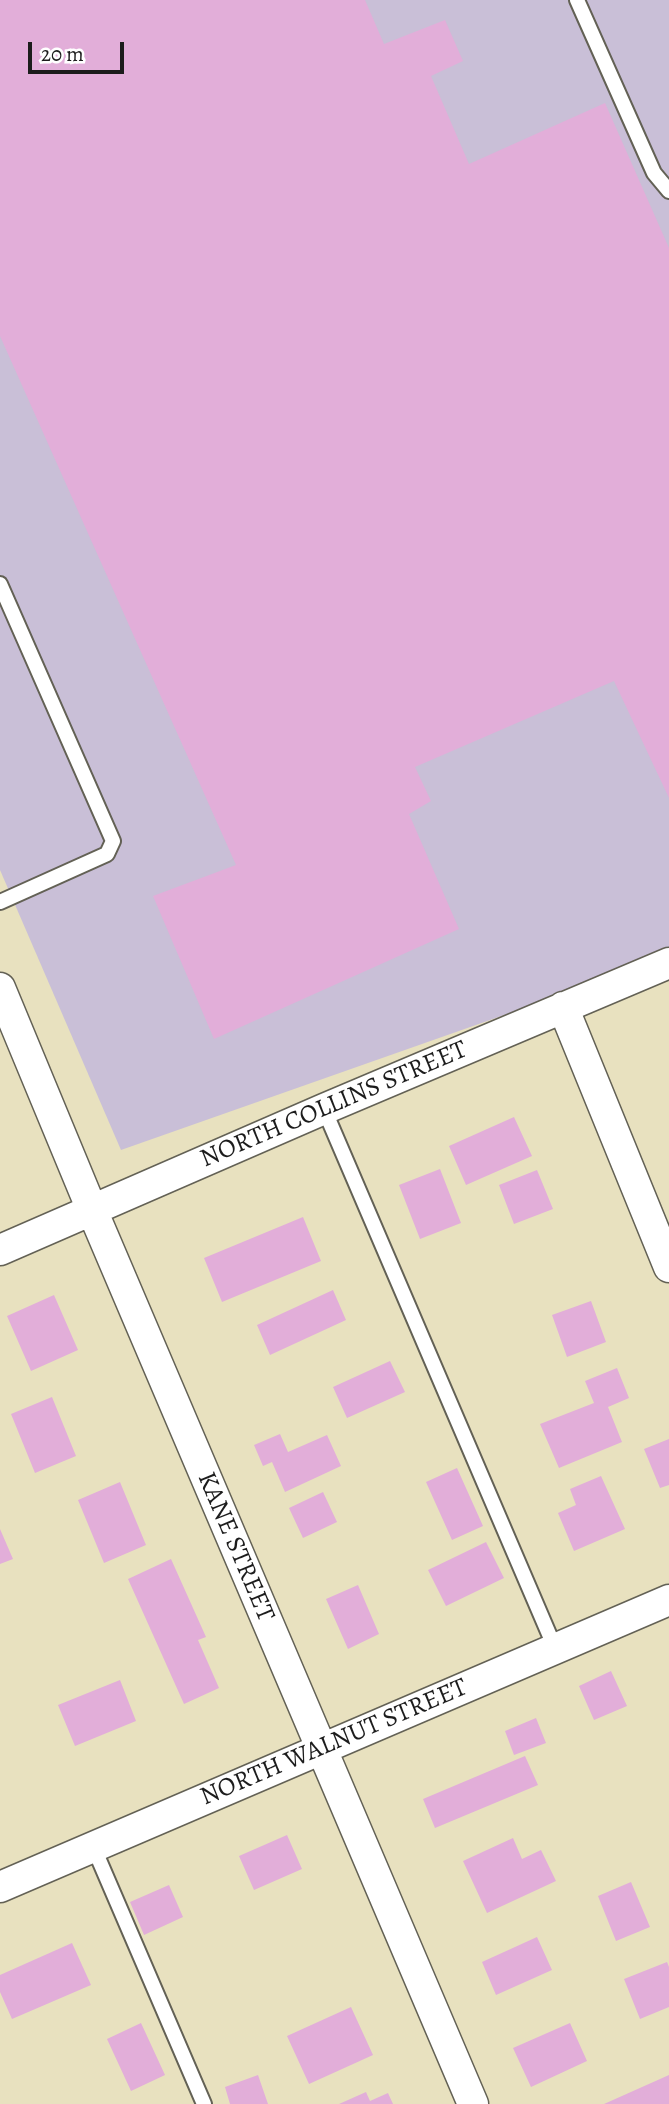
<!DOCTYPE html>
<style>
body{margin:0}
#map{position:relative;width:669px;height:2104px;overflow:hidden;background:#e8e1bf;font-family:Alegreya,serif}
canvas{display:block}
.scale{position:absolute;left:28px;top:42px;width:96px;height:32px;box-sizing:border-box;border:4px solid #1c1c1c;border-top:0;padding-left:9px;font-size:21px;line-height:24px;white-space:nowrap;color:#1c1c1c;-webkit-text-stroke:5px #fff;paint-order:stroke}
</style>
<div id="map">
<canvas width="669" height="2104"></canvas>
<div class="scale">20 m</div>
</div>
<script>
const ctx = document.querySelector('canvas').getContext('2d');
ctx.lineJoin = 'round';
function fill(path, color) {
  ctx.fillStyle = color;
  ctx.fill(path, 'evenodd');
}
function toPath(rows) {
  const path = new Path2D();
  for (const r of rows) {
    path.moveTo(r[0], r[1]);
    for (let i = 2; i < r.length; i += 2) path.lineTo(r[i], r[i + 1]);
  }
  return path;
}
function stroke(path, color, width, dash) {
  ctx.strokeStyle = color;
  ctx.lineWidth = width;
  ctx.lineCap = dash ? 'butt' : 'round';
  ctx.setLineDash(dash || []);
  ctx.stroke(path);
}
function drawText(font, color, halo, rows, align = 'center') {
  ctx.font = font + ' Alegreya,serif';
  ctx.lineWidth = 5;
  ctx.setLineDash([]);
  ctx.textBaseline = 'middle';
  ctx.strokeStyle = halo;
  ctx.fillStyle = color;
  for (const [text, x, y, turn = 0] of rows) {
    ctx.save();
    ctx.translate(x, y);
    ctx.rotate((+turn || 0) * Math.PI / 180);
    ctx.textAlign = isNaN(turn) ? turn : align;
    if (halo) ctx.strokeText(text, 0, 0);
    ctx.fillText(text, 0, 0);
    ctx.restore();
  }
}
const industrial = toPath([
 [0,0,669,0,669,957,121,1150,0,870]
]);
const building = toPath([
 [0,0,365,0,384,44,445,20,463,61,431,76,469,164,605,103,669,248,669,798,614,681,415,767,431,801,409,814,459,929,214,1039,153,896,236,865,0,336],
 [514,1117,532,1156,466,1185,449,1146],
 [440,1169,461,1223,420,1239,399,1185],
 [537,1170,553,1209,514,1224,499,1185],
 [303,1217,321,1261,222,1302,204,1258],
 [333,1290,346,1320,270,1355,257,1325],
 [54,1295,78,1350,31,1371,7,1316],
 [591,1301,606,1342,567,1357,552,1315],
 [390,1361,405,1392,347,1418,333,1387],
 [617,1368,629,1398,608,1407,622,1442,559,1468,540,1424,594,1403,585,1381],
 [52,1397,76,1456,35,1473,11,1414],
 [280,1434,288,1452,327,1435,341,1466,285,1492,272,1462,263,1466,254,1445],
 [669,1439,669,1485,660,1488,644,1449],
 [457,1468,483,1526,452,1540,426,1482],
 [601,1476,625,1529,574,1551,558,1513,576,1505,570,1489],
 [120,1482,146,1545,104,1563,78,1500],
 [323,1492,337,1522,303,1538,289,1508],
 [0,1529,13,1559,0,1564],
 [486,1542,504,1578,446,1606,428,1570],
 [171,1559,206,1637,198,1640,219,1688,184,1704,128,1579],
 [358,1585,379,1634,348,1649,326,1599],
 [611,1671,627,1706,594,1720,579,1686],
 [120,1680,136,1721,75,1746,58,1705],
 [536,1718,546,1743,514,1755,505,1731],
 [525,1756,538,1785,435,1828,423,1799],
 [287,1835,302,1869,254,1890,239,1856],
 [513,1838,522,1859,541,1850,556,1881,487,1913,463,1861],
 [631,1882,650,1927,616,1941,598,1896],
 [169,1885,183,1917,144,1935,130,1902],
 [537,1937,552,1970,496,1995,482,1962],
 [72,1943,91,1985,12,2019,0,1992,0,1975],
 [667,1962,669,1967,669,2007,640,2019,624,1979],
 [351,2007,373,2055,309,2084,287,2036],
 [141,2023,165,2075,131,2091,107,2039],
 [570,2023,587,2061,531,2087,513,2048],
 [258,2075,268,2104,230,2104,225,2087],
 [669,2075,669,2104,604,2104],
 [366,2092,370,2101,388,2093,393,2104,339,2104]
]);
const lane = toPath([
 [577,0,654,173,669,191],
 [0,584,113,841,107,854,0,902],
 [324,1109,555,1648],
 [93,1846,204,2104]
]);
const street = toPath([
 [0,988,92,1210,473,2104],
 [563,1007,669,1267],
 [0,1250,324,1109,669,963],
 [0,1887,669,1600]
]);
const streetNames = [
 ["NORTH COLLINS STREET",334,1105,-23],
 ["KANE STREET",235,1547,67],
 ["NORTH WALNUT STREET",334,1743,-23]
];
fill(industrial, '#c9bfd7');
fill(building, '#e2aed9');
stroke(lane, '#636155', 18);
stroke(street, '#636155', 33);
stroke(lane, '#fff', 14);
stroke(street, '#fff', 30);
drawText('26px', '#1c1c1c', '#fff', streetNames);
</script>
